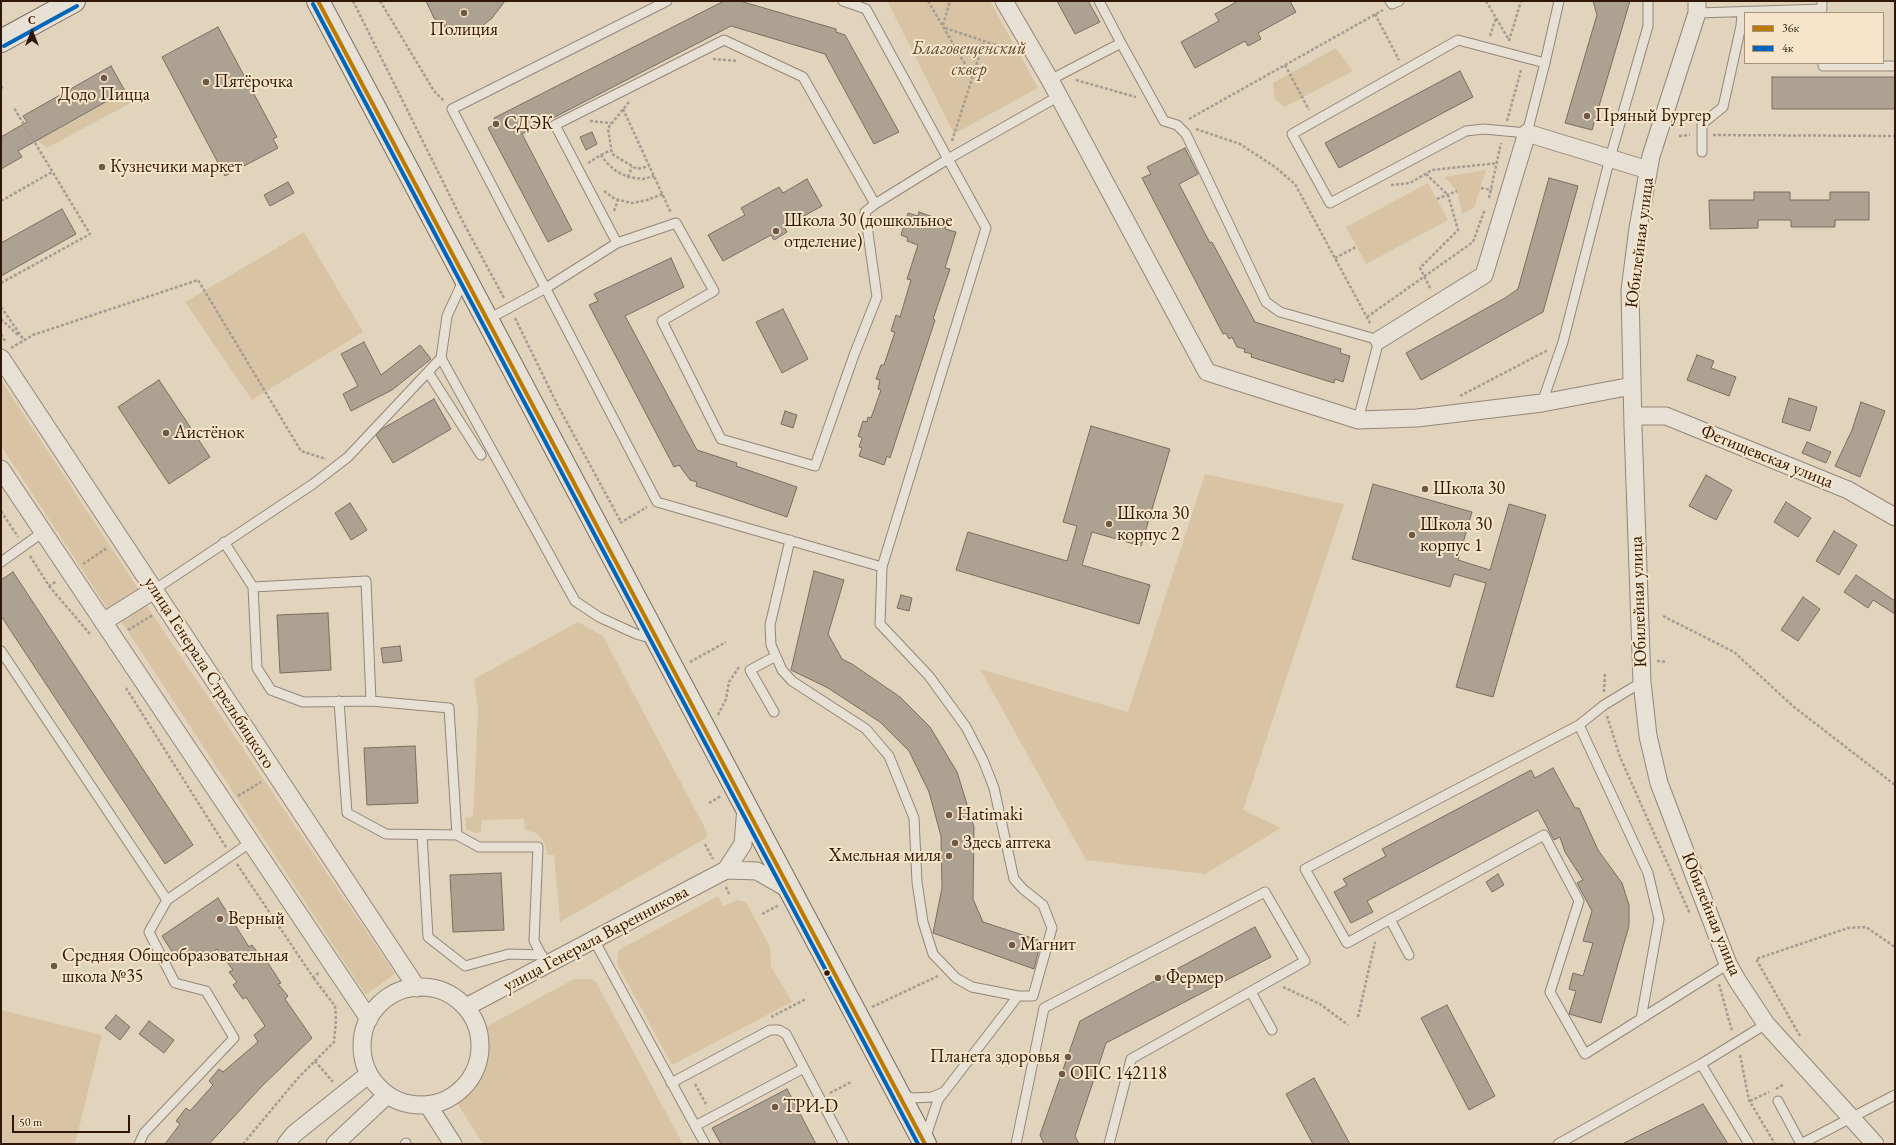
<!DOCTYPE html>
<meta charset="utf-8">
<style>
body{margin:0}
#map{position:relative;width:1896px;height:1145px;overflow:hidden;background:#e2d4bc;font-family:"EB Garamond",serif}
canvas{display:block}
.frame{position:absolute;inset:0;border:2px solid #301606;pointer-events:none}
.legend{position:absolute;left:1744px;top:12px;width:140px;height:52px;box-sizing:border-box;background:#f6e5ca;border:1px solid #a7927c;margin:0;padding:5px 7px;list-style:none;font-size:12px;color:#301606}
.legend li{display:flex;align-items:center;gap:8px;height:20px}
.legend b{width:20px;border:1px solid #a7927c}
.north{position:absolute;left:12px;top:12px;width:40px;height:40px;-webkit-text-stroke:3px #f6e5ca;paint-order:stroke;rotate:0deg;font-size:11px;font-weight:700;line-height:16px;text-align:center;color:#301606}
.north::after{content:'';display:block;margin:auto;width:14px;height:18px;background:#301606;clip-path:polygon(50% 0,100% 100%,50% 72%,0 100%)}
.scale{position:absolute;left:12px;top:1115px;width:118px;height:18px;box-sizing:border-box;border:2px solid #301606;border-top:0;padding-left:5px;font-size:12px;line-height:14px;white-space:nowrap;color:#301606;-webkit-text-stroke:3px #f6e5ca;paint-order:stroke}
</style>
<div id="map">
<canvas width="1896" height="1145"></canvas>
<div class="frame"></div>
<ul class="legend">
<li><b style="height:5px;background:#bb7b02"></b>36к</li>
<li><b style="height:5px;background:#0065bd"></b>4к</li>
</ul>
<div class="north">С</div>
<div class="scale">50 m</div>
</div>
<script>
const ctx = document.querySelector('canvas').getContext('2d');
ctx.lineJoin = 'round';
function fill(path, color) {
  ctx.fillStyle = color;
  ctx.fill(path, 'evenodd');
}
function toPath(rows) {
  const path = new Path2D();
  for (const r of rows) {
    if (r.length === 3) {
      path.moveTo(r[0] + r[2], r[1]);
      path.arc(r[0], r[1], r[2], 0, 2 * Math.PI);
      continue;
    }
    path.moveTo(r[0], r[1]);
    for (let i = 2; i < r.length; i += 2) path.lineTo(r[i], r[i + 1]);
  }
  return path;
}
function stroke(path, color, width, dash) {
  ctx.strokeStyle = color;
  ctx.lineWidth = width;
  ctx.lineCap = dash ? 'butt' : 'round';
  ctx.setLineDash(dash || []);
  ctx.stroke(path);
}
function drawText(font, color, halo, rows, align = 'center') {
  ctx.font = font + ' "EB Garamond",serif';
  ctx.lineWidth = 4;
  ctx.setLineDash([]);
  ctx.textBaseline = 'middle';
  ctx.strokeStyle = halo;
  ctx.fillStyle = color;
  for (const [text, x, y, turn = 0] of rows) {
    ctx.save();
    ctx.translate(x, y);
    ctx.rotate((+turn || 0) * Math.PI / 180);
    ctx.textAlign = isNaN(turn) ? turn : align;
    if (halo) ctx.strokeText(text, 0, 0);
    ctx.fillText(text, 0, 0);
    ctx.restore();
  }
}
const green = toPath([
 [887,1,990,1,1038,88,954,134],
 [1336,48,1353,71,1284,107,1275,99,1273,83],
 [125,91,136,100,47,148,37,140],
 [1486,170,1474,208,1462,214,1457,191,1444,177],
 [1428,183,1448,220,1366,264,1346,227],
 [304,232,363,332,252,400,185,302],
 [1,380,139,590,108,609,1,446],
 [1205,474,1344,504,1243,810,1281,828,1205,874,1086,860,980,669,1128,712],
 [146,605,395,974,366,995,121,621],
 [578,622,603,636,707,832,706,838,560,922,554,855,547,855,546,848,542,839,536,833,525,830,524,819,482,820,481,832,475,833,466,829,465,818,473,817,478,710,474,679],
 [718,896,723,906,738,900,746,902,770,947,771,966,792,1002,672,1065,618,966,617,956,619,950],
 [574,979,591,979,596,982,683,1144,483,1144,457,1103,480,1079,487,1046,484,1028],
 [1,1010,102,1035,75,1144,1,1144]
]);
const building = toPath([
 [426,1,505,1,492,18,480,28,462,29,445,27,434,18,426,1],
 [724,1,740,1,836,29,836,32,845,35,899,132,874,144,825,54,731,26,522,134,572,230,548,242,488,128,496,123,494,118,724,1],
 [1057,1,1088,1,1100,22,1075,34,1057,1],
 [1238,1,1290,1,1296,12,1258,33,1261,39,1248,46,1245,41,1195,68,1181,42,1219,21,1215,14,1238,1],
 [1593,1,1630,1,1592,130,1565,123,1597,15,1593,1],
 [218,27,277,137,273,139,278,148,225,176,162,57,218,27],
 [111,66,125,91,18,151,22,157,1,169,1,137,27,122,23,116,111,66],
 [1460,71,1473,97,1339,168,1325,143,1460,71],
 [1772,77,1895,77,1895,109,1772,109,1772,77],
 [592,132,597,144,586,150,580,137,592,132],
 [1185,148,1198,174,1179,184,1210,243,1212,242,1255,322,1341,349,1340,353,1350,356,1343,382,1335,379,1334,383,1251,357,1252,354,1244,352,1245,349,1237,347,1232,337,1229,339,1226,333,1223,334,1142,178,1151,174,1147,167,1185,148],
 [1549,178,1578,186,1543,312,1421,380,1406,353,1505,298,1518,289,1549,178],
 [807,179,822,206,784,227,787,232,774,240,771,235,723,261,708,235,745,215,741,208,779,187,783,193,807,179],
 [288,182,294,193,270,206,264,195,288,182],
 [1754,192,1790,192,1790,200,1830,200,1830,192,1869,192,1869,220,1835,220,1835,227,1791,227,1791,220,1758,220,1758,228,1710,229,1709,200,1754,200,1754,192],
 [62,209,76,234,1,276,1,243,62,209],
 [919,212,947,222,945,229,956,232,945,268,950,269,933,319,935,320,890,458,887,456,884,465,859,456,862,448,859,447,862,438,858,436,863,421,867,422,868,417,871,418,881,390,878,389,880,380,876,379,881,365,884,365,895,332,891,331,896,315,900,317,911,280,907,279,918,245,907,241,908,238,901,235,908,213,918,216,919,212],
 [671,258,684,287,625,316,697,450,737,463,736,466,797,487,787,517,696,486,697,482,690,480,679,465,674,467,589,305,598,301,594,294,671,258],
 [783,309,808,359,782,373,756,322,783,309],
 [364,342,381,375,420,345,431,359,392,390,351,411,343,394,358,386,341,354,364,342],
 [1697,355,1714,361,1711,368,1736,377,1729,396,1687,380,1697,355],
 [159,380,210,457,169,484,118,407,159,380],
 [1789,398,1817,407,1810,431,1782,422,1789,398],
 [434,399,451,429,393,463,376,435,382,429,434,399],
 [1861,402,1885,411,1860,477,1835,466,1852,430,1861,402],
 [785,411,797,415,793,428,781,424,785,411],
 [1091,426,1170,449,1141,546,1092,532,1082,565,1150,585,1139,624,956,570,968,532,1067,561,1077,526,1063,522,1091,426],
 [1807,442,1831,452,1826,463,1802,453,1807,442],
 [1706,475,1732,490,1716,520,1689,506,1706,475],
 [1373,484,1472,512,1458,560,1490,570,1509,504,1546,515,1493,697,1456,687,1486,583,1454,574,1450,587,1352,559,1373,484],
 [1786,502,1811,518,1798,537,1774,522,1786,502],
 [350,503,367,530,351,540,335,513,350,503],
 [1834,531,1857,545,1839,575,1816,561,1834,531],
 [814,571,844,580,828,634,842,659,852,664,900,697,930,727,957,772,974,827,973,899,983,922,1041,941,1034,969,933,933,942,888,941,836,929,792,909,751,880,722,828,688,791,670,814,571],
 [13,572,193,845,165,864,1,616,1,580,13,572],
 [1856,575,1895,601,1895,614,1873,600,1868,608,1844,592,1856,575],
 [901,595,912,598,909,611,897,608,901,595],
 [1803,597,1820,609,1798,641,1781,630,1803,597],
 [328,613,331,670,280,673,277,615,328,613],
 [400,646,402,661,383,663,381,648,400,646],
 [415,746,418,803,367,805,364,748,415,746],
 [1553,768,1575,808,1579,808,1598,850,1622,883,1629,905,1629,926,1601,1023,1569,1014,1576,991,1569,989,1573,973,1583,976,1593,943,1583,941,1592,911,1577,883,1583,880,1565,852,1560,837,1554,840,1538,810,1367,901,1373,912,1351,923,1334,892,1347,885,1343,879,1386,856,1382,849,1531,770,1535,778,1553,768],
 [501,873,504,930,453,932,450,875,501,873],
 [1498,874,1504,885,1492,892,1486,882,1498,874],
 [218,898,249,947,252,945,260,956,262,954,281,983,278,984,288,996,285,999,312,1038,262,1086,209,1144,165,1144,180,1124,176,1121,186,1108,190,1111,213,1085,209,1081,219,1069,223,1072,258,1042,254,1035,265,1026,246,997,243,999,233,985,237,982,229,972,233,970,217,949,203,959,200,952,186,961,184,958,178,961,162,936,218,898],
 [1255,927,1271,957,1106,1043,1075,1136,1079,1144,1044,1144,1040,1135,1080,1021,1255,927],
 [1447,1005,1495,1096,1469,1110,1421,1018,1447,1005],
 [116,1015,130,1027,120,1040,105,1028,116,1015],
 [149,1021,174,1040,164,1053,139,1034,149,1021],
 [1314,1078,1350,1144,1313,1144,1286,1094,1314,1078],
 [787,1089,816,1144,721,1144,712,1128,787,1089],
 [1703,1104,1728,1144,1622,1144,1703,1104]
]);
const path = toPath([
 [353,1,464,224,504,298],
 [380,1,434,91,444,101],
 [928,1,972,76],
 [1486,1,1509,40],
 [1375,14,1399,60],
 [943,25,950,1],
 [945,28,1014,51],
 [1490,36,1496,18],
 [1509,41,1521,1],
 [713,59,738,61],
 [1285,65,1309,110],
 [1076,80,1136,97],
 [1,86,3,89],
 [629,102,608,128,612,154,637,169,649,166],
 [623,109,671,213],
 [1189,119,1383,10],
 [590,121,611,123],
 [1507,121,1521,70],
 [1196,129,1240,144,1275,167,1295,184,1371,325],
 [1713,135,1895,136],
 [1679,136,1690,135],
 [952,141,984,41],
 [601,155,611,150],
 [588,163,601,155,606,162,616,171,628,177,643,179,654,176],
 [1426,174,1448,195,1458,230,1420,268,1431,290],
 [628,177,632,167],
 [1391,185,1410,183,1432,170,1498,163],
 [1481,188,1492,190],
 [604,191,615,199,632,203,647,200,663,194],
 [1489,198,1501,143],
 [1437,199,1457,191],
 [1,201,52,172],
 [614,211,618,200],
 [1335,258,1356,247],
 [1,283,90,234,14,108],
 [1,307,24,340],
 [1367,317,1473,242,1485,209],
 [515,318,557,404,621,522],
 [1,319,19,336],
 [1,334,6,343],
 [11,348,33,335,198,280,301,451,326,459],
 [1460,396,1548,350],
 [1,511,18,537],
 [620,523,647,507],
 [30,556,49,586,57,581],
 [83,564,107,548],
 [49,586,90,634],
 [1663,616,1734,652,1794,707,1895,785],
 [128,630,153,615],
 [1657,661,1667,662],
 [690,662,726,642],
 [126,688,226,847],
 [1604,692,1605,672],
 [718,715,726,699,729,682,739,667],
 [1607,716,1620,757,1690,914],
 [238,796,261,782],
 [709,803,721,796],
 [705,844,713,859],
 [237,864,313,977,320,972],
 [726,887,729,894],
 [762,914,779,905],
 [1719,984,1732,1031],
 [1283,987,1320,1004,1348,1025],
 [872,1007,938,976],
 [771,1017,806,999],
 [1358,1017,1375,942],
 [1800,1036,1756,959,1848,928,1866,927,1895,947],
 [1740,1055,1749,1100,1775,1144],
 [315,1061,333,1082],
 [695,1084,707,1106],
 [1776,1089,1784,1084],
 [830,1093,851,1082],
 [1750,1101,1769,1092],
 [243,1144,298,1078,334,1042,336,1020,335,1006,313,977]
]);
const service = toPath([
 [667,1,452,109,657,502,882,567,986,228,948,159,1059,96],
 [1390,1,1392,4,1399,1],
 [1697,13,1822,9,1822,1],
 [1121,43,1164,121,1177,125,1186,134,1266,302,1280,312,1379,340,1358,420],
 [1545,63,1458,40,1292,134,1330,203,1466,131,1484,129,1527,133,1545,63,1559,1],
 [1823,63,1823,66,1895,66],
 [1050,80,1121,43,1099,1],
 [1702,152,1702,124,1723,107,1741,26,1742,12],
 [617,243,676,223,714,291,662,321,721,439,815,466,854,355,877,297,865,212,875,204],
 [464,279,447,316,441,358,575,601,599,617,636,634,654,639],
 [496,315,546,288,617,243,555,125,724,40,803,77,875,204,948,159,866,9,843,1],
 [428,372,481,455],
 [1542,403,1563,342,1610,158,1648,26,1648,1],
 [790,540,770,625,771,645,782,670,792,681,866,729,889,756,914,818,917,882,923,922,933,954,956,978,972,987,1018,996,1033,996,1052,928,1043,905,1023,889,1014,879,994,788,983,760,966,727,929,676,880,624,882,567],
 [224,542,253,587,257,668,271,690,303,702,371,701,366,581,253,587],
 [1,562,43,532],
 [154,590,313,484,348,457,441,358],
 [1,651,167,900,251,842],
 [1642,682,1604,705,1579,725,1305,869,1347,943,1544,835,1579,901,1550,992,1585,1054,1728,964],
 [339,701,347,813,386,834,457,835,449,708,371,701],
 [774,712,750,670,776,656],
 [1579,725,1648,873,1659,919,1641,1019],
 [422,835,428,937,465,966,509,954,542,955],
 [457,835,479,847,538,847,534,941,543,958],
 [1390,919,1409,955],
 [594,940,705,1144],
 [1251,992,1272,1030],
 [671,1083,770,1030,779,1030,786,1034,844,1144],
 [903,1095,913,1098,932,1097,944,1092],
 [1778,1101,1801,1144,1895,1095],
 [695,1126,804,1068],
 [925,1139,938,1100,1018,996],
 [139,1144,144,1133,234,1038,206,991,175,983,149,932,167,900],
 [405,1144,406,1143],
 [1016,1144,1044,1008,1265,892,1305,961,1131,1059,1109,1144],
 [1558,1144,1701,1064],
 [1749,1144,1701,1064,1766,1024]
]);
const minor = toPath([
 [1004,1,1050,80,1207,372,1358,420,1417,418,1542,403,1632,386],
 [1697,1,1697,13,1651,156,1638,228,1630,290,1633,427,1642,682,1648,736,1659,783,1728,964,1737,980,1766,1024,1875,1144],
 [1379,340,1484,275,1527,133,1648,170],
 [1,358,417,988],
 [1633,416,1666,416,1848,490,1895,517],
 [1,469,369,1019],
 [103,622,154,590],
 [726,870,743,844,746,807],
 [421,1046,59],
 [466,1007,726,870,757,871,790,890],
 [428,1105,453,1144],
 [286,1144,294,1134,369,1074],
 [335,1144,387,1095]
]);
const secondary = toPath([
 [318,1,925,1144],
 [1,41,74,1]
]);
const bus1 = toPath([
 [318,1,925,1144]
]);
const bus2 = toPath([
 [313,4,918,1144],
 [4,46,77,6]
]);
const markers = [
 [464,13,4,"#6e5846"],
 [104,78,4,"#6e5846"],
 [206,82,4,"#6e5846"],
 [1587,116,4,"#6e5846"],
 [496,124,4,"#6e5846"],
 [102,167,4,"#6e5846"],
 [776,231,4,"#6e5846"],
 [166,433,4,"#6e5846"],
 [1425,489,4,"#6e5846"],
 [1109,524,4,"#6e5846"],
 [1412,535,4,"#6e5846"],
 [949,815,4,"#6e5846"],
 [955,843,4,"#6e5846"],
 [949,856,4,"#6e5846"],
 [220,919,4,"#6e5846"],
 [1012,945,4,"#6e5846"],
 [54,966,4,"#6e5846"],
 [827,973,3.5,"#301606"],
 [1158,978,4,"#6e5846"],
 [1068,1057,4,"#6e5846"],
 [1062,1074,4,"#6e5846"],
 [775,1107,4,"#6e5846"]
];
const poiNames = [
 ["Полиция",464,30,"center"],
 ["Пятёрочка",214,82],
 ["Додо Пицца",104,95,"center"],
 ["Пряный Бургер",1595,116],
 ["СДЭК",504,124],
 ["Кузнечики маркет",110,167],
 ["Школа 30 (дошкольное",784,221],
 ["отделение)",784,242],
 ["Аистёнок",174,433],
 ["Школа 30",1433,489],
 ["Школа 30",1117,514],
 ["корпус 2",1117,535],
 ["Школа 30",1420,525],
 ["корпус 1",1420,546],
 ["Hatimaki",957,815],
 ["Здесь аптека",963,843],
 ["Хмельная миля",941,856,"right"],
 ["Верный",228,919],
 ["Магнит",1020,945],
 ["Средняя Общеобразовательная",62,956],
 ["школа №35",62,977],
 ["Фермер",1166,978],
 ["Планета здоровья",1060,1057,"right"],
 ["ОПС 142118",1070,1074],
 ["ТРИ-D",783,1107]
];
const parkNames = [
 ["Благовещенский",969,49],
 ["сквер",969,70]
];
const streetNames = [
 ["Юбилейная улица",1640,243,-83],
 ["Фетищевская улица",1767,457,22],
 ["Юбилейная улица",1639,602,-92],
 ["улица Генерала Стрельбицкого",209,673,57],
 ["Юбилейная улица",1711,914,68],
 ["улица Генерала Варенникова",596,939,-28]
];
fill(green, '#d8c4a4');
fill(building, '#ada292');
stroke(building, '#786d60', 1);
stroke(service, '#928678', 11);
stroke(minor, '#928678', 19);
stroke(secondary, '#786d60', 24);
stroke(path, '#a49c92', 2.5, [3, 2]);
stroke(service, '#e7e0d4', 9);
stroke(minor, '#e7e0d4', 17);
stroke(secondary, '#e7e0d4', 22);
stroke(bus1, '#bb7b02', 4);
stroke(bus2, '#0065bd', 4);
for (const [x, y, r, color] of markers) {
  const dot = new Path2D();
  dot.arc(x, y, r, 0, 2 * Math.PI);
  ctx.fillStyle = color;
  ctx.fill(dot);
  stroke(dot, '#f6e5ca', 1.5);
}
drawText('18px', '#301606', '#f6e5ca', poiNames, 'left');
drawText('italic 18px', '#604630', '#f6e5ca', parkNames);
drawText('18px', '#301606', '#f6e5ca', streetNames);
</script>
